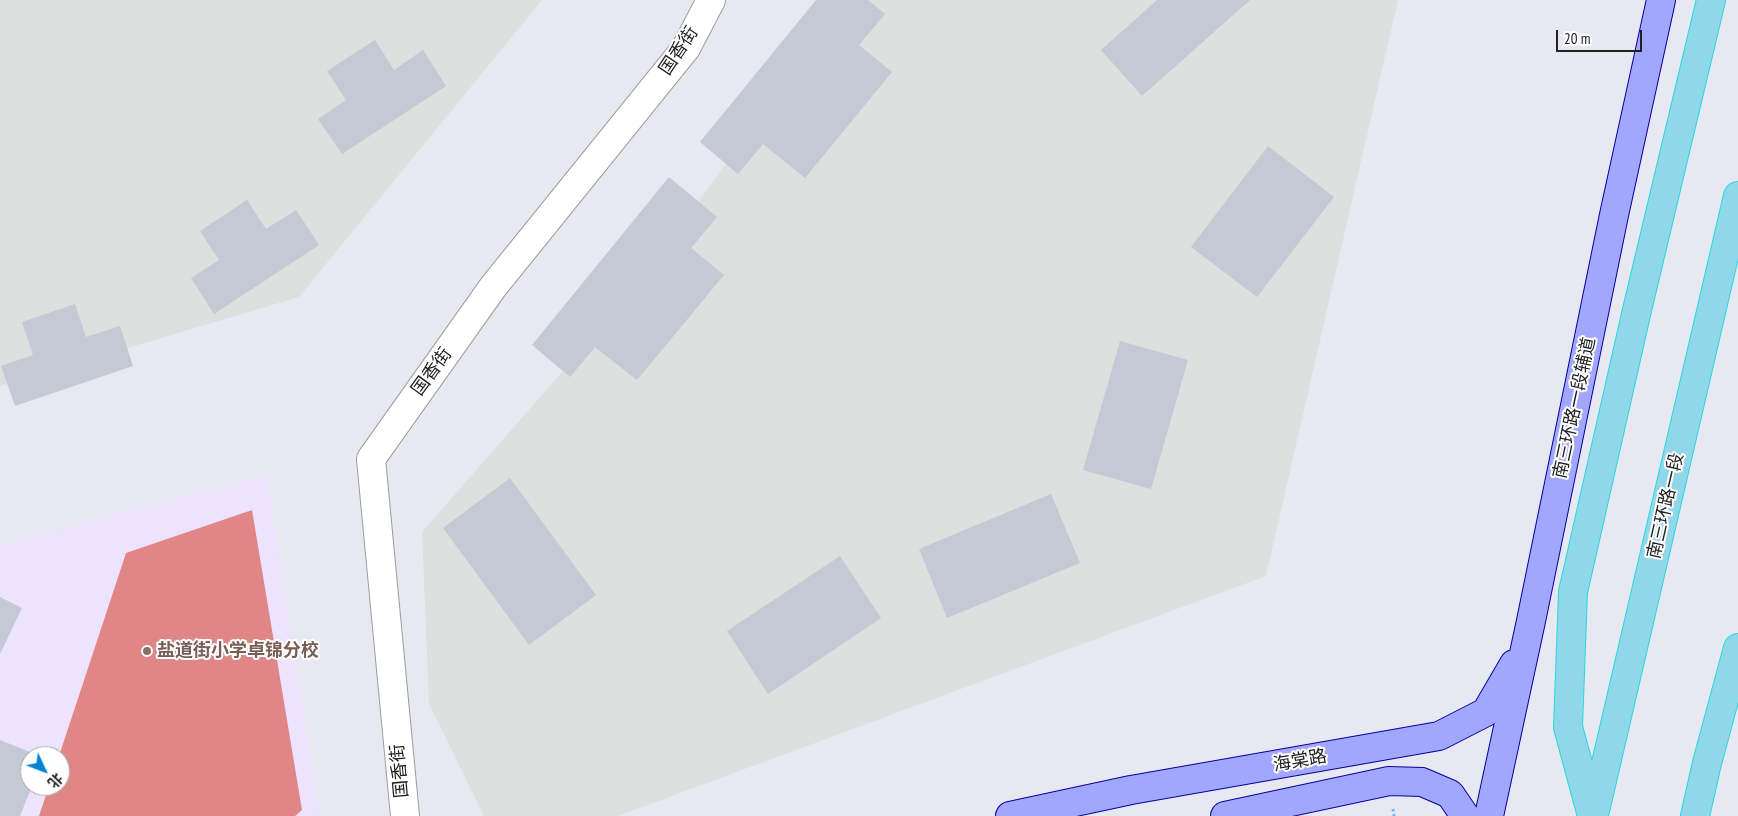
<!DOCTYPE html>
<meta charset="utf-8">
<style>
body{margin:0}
#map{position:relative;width:1738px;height:816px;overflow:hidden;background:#e8e8f2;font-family:"PT Sans Narrow","Noto Sans SC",sans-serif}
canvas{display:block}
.north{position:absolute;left:20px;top:746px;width:50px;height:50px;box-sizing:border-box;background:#fff;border:1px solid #a6a6a6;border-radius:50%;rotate:133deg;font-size:14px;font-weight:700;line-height:20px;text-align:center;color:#212121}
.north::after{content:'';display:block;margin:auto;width:18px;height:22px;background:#0085d2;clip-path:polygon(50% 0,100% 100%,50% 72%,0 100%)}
.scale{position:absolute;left:1556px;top:30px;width:86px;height:22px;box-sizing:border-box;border:2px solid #212121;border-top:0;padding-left:6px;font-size:15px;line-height:18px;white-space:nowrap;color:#212121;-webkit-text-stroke:4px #fff;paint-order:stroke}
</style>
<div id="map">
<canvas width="1738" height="816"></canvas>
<div class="north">北</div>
<div class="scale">20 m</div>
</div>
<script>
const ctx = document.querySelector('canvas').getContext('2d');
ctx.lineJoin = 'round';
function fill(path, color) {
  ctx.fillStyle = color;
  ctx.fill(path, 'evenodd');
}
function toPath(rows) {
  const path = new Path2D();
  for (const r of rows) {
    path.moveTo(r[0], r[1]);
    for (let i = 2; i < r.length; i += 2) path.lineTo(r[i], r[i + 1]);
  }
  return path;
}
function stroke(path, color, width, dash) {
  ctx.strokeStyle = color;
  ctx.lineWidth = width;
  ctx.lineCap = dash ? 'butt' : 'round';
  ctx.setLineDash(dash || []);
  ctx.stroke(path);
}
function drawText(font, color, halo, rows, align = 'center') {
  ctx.font = font + ' "PT Sans Narrow","Noto Sans SC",sans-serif';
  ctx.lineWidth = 4;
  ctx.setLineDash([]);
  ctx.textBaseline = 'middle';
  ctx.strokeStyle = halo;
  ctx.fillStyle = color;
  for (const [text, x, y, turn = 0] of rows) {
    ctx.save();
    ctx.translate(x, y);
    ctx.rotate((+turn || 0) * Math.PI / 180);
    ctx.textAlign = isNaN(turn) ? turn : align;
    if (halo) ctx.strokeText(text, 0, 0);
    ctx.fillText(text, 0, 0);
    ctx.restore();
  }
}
const residential = toPath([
 [0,0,542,0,299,297,0,386],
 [847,0,1398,0,1266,576,618,816,484,816,429,704,422,532,631,293]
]);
const education = toPath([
 [266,476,319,816,0,816,0,545],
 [30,756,60,756,60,786,30,786]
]);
const pitch = toPath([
 [252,510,302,810,295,816,39,816,49,786,60,786,60,756,59,756,126,553]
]);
const building = toPath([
 [816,0,868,0,885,14,859,45,892,72,805,178,763,144,738,174,700,142],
 [1157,0,1250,0,1142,96,1101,50],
 [375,40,394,70,423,50,446,86,342,154,318,119,346,100,327,71],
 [1268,146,1334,197,1257,297,1191,247],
 [669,177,717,217,691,248,724,275,637,380,595,347,570,377,532,345],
 [247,200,266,229,296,210,319,245,214,314,191,278,219,260,200,231],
 [75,304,86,337,120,326,133,366,15,406,1,366,33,355,22,322],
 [1120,341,1188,360,1151,489,1083,470],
 [510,478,596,595,529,645,443,528],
 [1051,494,1080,563,947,618,919,549],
 [840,556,881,618,768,694,727,631],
 [0,597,22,608,0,654],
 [0,740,40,756,30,756,30,786,32,786,20,816,0,816]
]);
const path = toPath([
 [1393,809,1394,816]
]);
const minor = toPath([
 [405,816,371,459,493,287,686,48,711,0]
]);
const major = toPath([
 [1010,816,1131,790,1439,736,1486,712,1514,664],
 [1225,816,1389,781,1422,782,1450,794,1465,816],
 [1489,816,1531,621,1614,215,1661,0]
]);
const highway = toPath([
 [1594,815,1738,196],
 [1592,816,1568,727,1573,592,1637,310,1711,0],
 [1695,816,1707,763,1738,648]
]);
const markers = [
 [147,651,5,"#8d6e63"]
];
const streetNames = [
 ["国香街",679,51,-56],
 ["国香街",432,372,-54],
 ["南三环路一段辅道",1575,408,-78],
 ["南三环路一段",1666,506,-77],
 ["海棠路",1300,761,-10],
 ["国香街",400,771,-95]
];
const educationNames = [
 ["盐道街小学卓锦分校",157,651]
];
fill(residential, '#dedfdf');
fill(education, '#eee3ff');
fill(pitch, '#e18687');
fill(building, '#c5c8d5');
stroke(minor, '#9e9e9e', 30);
stroke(major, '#06009e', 30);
stroke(highway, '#27d9de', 30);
stroke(path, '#6fb9fb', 3, [2.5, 2.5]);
stroke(minor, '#fff', 28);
stroke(major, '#a1a7fd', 28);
stroke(highway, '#90d8e9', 28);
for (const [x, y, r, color] of markers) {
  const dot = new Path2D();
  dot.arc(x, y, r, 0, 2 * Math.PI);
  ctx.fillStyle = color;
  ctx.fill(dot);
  stroke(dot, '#fff', 2);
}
drawText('18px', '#212121', '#fff', streetNames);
drawText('bold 18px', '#785e54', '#fff', educationNames, 'left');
</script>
